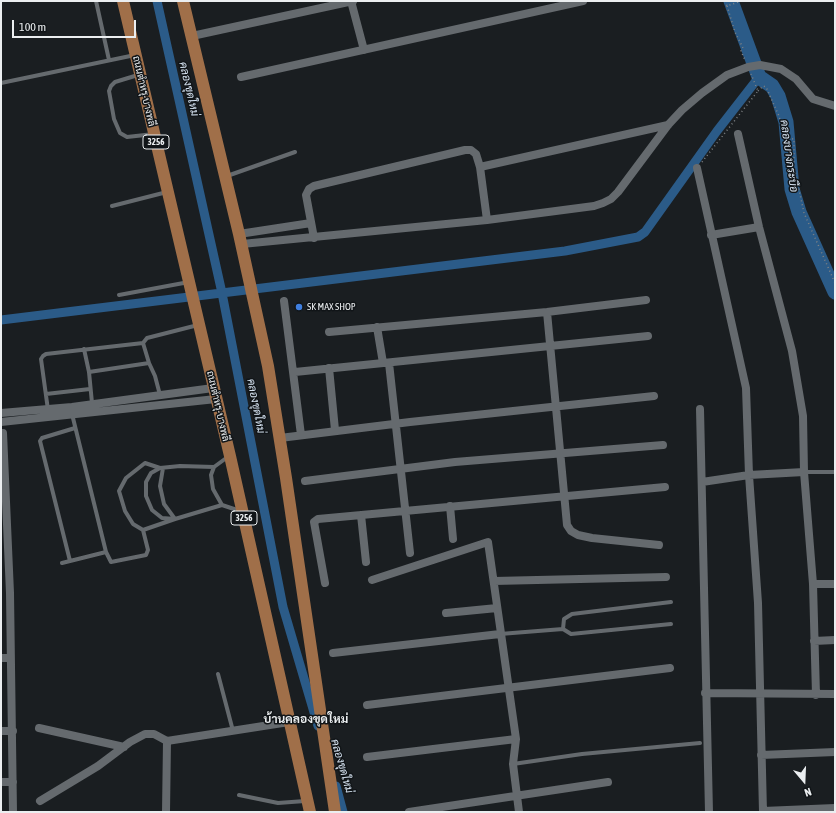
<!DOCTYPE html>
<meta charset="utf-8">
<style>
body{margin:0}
#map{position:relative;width:836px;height:813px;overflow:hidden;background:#1a1e21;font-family:"Asap Condensed",sans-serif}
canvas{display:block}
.frame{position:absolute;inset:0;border:2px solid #ebeef0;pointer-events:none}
.north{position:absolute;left:784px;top:761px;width:40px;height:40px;-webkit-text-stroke:3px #111518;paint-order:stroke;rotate:161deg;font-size:11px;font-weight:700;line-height:16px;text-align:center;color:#ebeef0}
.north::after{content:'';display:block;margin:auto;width:14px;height:18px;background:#ebeef0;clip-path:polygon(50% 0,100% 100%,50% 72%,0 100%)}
.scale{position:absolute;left:12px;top:20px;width:124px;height:18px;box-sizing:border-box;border:2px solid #ebeef0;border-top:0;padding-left:5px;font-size:12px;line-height:14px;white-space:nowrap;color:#ebeef0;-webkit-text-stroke:3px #111518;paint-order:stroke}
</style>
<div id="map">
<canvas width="836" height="813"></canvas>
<div class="frame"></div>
<div class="north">N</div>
<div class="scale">100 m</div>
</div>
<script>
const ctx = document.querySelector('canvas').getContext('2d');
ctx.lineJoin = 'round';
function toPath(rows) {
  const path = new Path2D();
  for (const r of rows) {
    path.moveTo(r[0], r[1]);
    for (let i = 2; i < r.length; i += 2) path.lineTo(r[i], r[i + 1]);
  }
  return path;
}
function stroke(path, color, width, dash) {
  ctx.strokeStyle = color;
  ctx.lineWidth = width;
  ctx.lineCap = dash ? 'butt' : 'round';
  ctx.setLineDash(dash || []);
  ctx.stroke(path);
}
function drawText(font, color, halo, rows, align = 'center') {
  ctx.font = font + ' "Asap Condensed",Sarabun,sans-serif';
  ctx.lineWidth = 3;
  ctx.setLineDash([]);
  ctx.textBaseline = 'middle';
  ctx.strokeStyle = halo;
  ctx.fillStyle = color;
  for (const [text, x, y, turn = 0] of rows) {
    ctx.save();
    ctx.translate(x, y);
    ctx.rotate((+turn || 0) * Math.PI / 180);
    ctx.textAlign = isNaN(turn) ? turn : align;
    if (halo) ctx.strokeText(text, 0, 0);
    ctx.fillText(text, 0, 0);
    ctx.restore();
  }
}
const canal = toPath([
 [157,1,222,293,283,607,318,726],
 [1,320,483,261,565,251,638,237,645,232,717,131,759,77],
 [336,786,343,812]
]);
const river = toPath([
 [731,1,759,77,772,86,778,96,786,122,792,189,799,212,835,292]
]);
const path = toPath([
 [725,1,727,6,741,1],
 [727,6,735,32,743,48,741,51,745,60],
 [758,91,763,86,766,87,779,116,785,138,794,139,794,166,804,213,835,283],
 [702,162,758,91,751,74]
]);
const lane = toPath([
 [96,1,109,60],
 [138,75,115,82,111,86,109,91,114,119,120,133,127,137,154,134],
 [1,83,135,55],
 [227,176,295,152],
 [112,206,167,192],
 [119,295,189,282],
 [84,349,89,372],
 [149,363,155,376,160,395],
 [46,394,90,389],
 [92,403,89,372,149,363,143,343,147,338,198,325],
 [48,410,41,359,43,356,46,354,143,343],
 [72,414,106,552,111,562,146,555,148,550,143,530,175,519,164,504,160,486,163,468],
 [229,456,214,467,211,475,213,489,222,505,240,511],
 [214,467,180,466,160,468,151,473,146,482,146,496,152,510,162,518,175,519,222,505],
 [804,472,835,472],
 [143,530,133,524,125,511,119,491,126,478,145,463,160,468],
 [70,561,40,441,42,438,75,428],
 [62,563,106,552],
 [563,629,571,634,671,624],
 [500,634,563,629,564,619,572,614,671,602],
 [218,674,233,731],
 [513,764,582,754,700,743],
 [239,795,278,803,305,801]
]);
const street = toPath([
 [351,1,364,50],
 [192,36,353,1],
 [241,77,583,1],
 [738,134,759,227,792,351,803,416,804,472,813,584,816,695],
 [480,167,668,125],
 [697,168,746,388,749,475,758,603,763,812],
 [239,234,311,223],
 [711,235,759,227],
 [314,238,306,195,309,189,314,186,465,150,471,150,476,154,480,167,487,220],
 [242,244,487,220,594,206,603,203,611,199,618,192,668,125,682,110,702,93,727,75,748,67,760,65,781,69,796,79,813,99,835,106],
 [284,301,301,435],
 [547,312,567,525,571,531,578,535,592,538,659,545],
 [377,327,383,363],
 [329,332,547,312,646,300],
 [389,363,410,553],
 [329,368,335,430],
 [295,372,648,336],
 [700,409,709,812],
 [1,413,72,407,213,388],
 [1,422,216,399],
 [3,433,10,593,13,812],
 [280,438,410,422,654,396],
 [305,481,455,462,663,445],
 [702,482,749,475,804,472],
 [450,506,453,539],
 [361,515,366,562],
 [372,580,488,542,516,739,513,764,519,812],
 [494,581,666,577],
 [325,583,314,522,318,519,665,487],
 [813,584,835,584],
 [446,613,497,608],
 [814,641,835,640],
 [333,653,500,634],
 [1,658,10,658],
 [705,693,835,694],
 [367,705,670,668],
 [39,728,124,747],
 [1,731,13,731],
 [761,755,835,752],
 [367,757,516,739],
 [1,782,13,782],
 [40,801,98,766,130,742,145,734,154,734,167,741],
 [763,811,835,808],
 [166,812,167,741,289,722],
 [409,812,608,782]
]);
const primary = toPath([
 [123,1,230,456,310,812],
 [183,1,239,234,268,366,286,478,335,812]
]);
const markers = [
 [299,307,4,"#3f7fe0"]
];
const shields = [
 [156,142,26],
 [244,518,26]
];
const shieldNames = [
 ["3256",156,142],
 ["3256",244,518]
];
const streetNames = [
 ["ถนนตำหรุ-บางพลี",144,91,77],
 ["ถนนตำหรุ-บางพลี",218,406,77]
];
const poiNames = [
 ["SK MAX SHOP",307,307]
];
const waterNames = [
 ["คลองขุดใหม่",189,89,77],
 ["คลองบางกระบือ",789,156,82],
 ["คลองขุดใหม่",256,406,79],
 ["คลองขุดใหม่",342,766,74]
];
const quarterNames = [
 ["บ้านคลองขุดใหม่",306,719]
];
stroke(canal, '#2b5b88', 9);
stroke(river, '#2b5b88', 15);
stroke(path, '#7f8285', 1.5, [1, 3]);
stroke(lane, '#656a6e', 4);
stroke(street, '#656a6e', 8);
stroke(primary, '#a06f49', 12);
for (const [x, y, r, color] of markers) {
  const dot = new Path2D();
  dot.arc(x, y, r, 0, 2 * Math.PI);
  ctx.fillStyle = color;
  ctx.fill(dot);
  stroke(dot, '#111518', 1.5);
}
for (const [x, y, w] of shields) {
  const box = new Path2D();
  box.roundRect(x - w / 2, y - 7, w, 14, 3);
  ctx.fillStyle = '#111518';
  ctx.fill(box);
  stroke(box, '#ebeef0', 1);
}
drawText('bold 9px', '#ebeef0', null, shieldNames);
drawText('10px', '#ebeef0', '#111518', streetNames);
drawText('10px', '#ebeef0', '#111518', poiNames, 'left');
drawText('italic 11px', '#d5e2f0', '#111518', waterNames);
drawText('bold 12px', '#ebeef0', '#111518', quarterNames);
</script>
